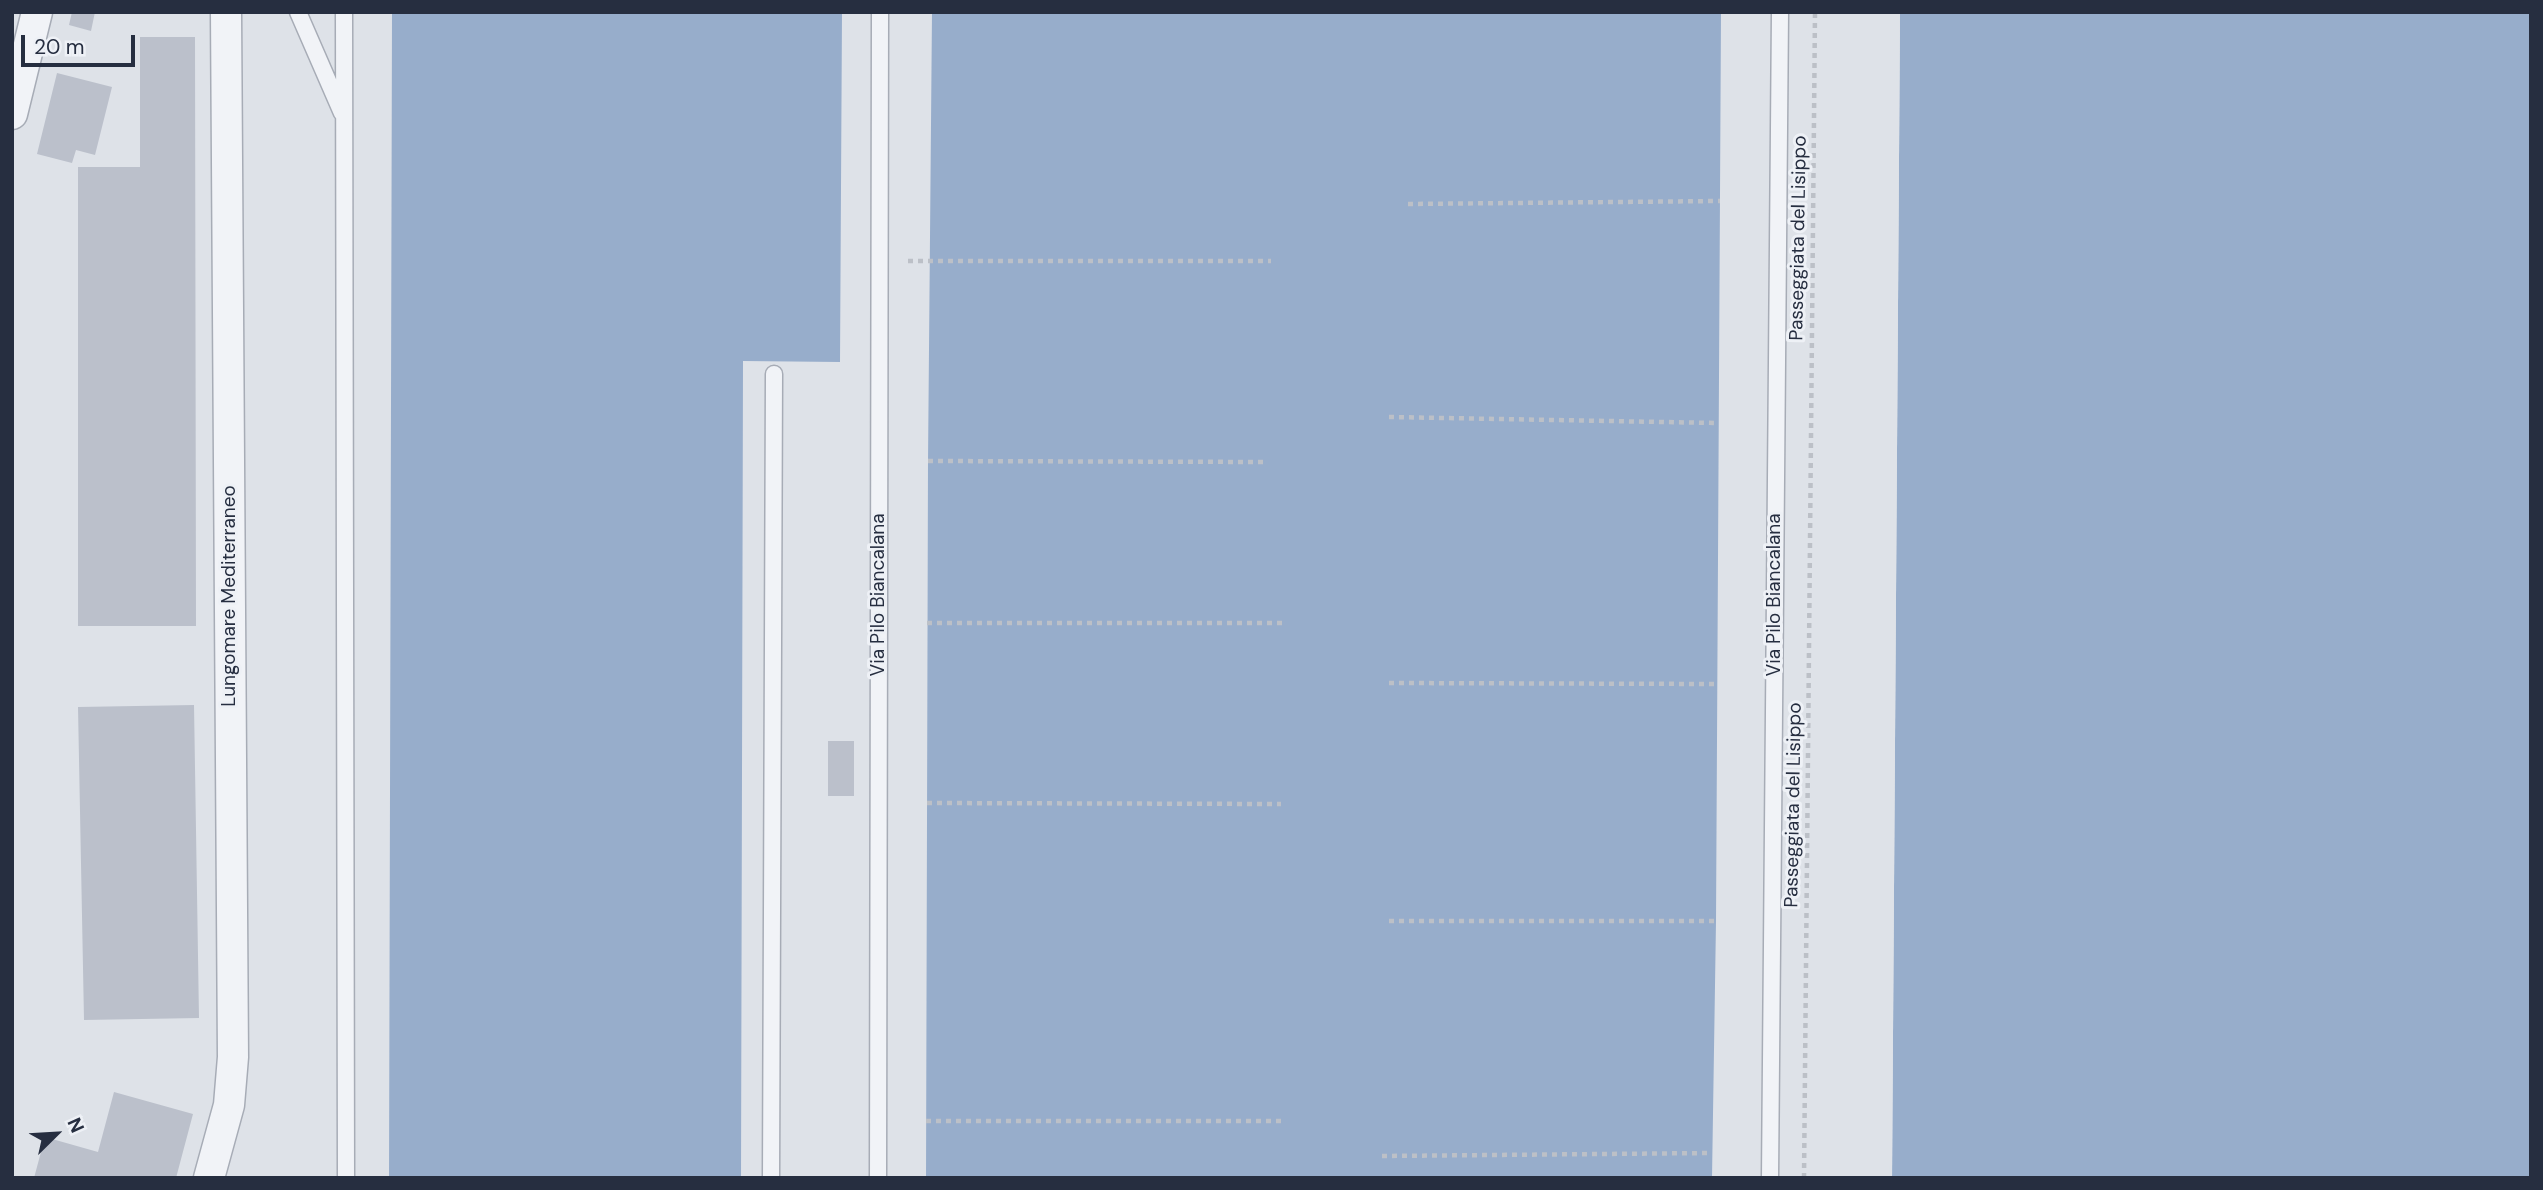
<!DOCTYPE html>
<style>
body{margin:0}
#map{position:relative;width:2543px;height:1190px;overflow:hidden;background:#dee2e8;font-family:"DM Sans",sans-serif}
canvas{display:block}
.frame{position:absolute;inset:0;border:14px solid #262e40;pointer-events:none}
.north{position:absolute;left:21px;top:1099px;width:70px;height:70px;-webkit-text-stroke:5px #eef1f6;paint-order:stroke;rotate:66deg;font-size:19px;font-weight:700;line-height:28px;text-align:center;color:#262e40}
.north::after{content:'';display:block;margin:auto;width:24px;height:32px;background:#262e40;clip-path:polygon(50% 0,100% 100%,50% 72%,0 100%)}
.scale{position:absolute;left:21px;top:35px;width:114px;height:32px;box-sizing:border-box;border:4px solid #262e40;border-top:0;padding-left:9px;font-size:21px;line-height:24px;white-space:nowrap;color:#262e40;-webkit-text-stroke:5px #eef1f6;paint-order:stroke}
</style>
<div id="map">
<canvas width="2543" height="1190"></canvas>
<div class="frame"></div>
<div class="north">N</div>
<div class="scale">20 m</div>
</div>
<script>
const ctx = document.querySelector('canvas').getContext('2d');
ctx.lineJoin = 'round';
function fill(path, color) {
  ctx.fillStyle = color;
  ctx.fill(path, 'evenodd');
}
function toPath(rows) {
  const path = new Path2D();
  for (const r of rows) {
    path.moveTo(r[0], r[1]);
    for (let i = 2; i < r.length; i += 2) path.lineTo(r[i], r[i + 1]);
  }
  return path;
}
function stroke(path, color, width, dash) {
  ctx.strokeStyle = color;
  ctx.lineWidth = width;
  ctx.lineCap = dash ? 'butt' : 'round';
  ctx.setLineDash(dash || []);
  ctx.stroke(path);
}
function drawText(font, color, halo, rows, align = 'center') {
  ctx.font = font + ' "DM Sans",sans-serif';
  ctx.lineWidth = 6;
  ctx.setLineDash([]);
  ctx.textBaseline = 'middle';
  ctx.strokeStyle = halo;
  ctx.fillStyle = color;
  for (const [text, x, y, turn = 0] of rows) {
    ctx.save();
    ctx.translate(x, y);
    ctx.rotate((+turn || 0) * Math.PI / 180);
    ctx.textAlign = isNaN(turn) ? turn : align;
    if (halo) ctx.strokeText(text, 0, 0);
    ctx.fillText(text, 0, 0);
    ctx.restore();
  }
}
const water = toPath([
 [392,12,842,12,840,362,743,361,741,1178,389,1178],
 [932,12,1721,12,1716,921,1712,1178,926,1178,928,461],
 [1900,12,2531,12,2531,1178,1892,1178]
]);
const pier = toPath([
 [1897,12,1900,12,1892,1178,1889,1178]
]);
const building = toPath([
 [72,12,95,12,91,31,69,25],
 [140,37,195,37,196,626,78,626,78,167,140,167],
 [57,73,112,87,95,155,76,150,72,163,37,154],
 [194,705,199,1018,84,1020,78,707],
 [828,741,854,741,854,796,828,796],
 [114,1092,193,1114,176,1178,34,1178,45,1137,98,1152]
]);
const path = toPath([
 [1408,204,1720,201],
 [908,261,1271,261],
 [1389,417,1718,423],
 [928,461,1266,462],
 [927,623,1283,623],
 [1389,683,1717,684],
 [927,803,1281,804],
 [1389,921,1716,921],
 [926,1121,1283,1121],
 [1382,1156,1712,1153],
 [1804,1178,1815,12]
]);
const lane = toPath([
 [298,12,342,113],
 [344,12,346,1178],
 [771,1178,774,374],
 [878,1178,880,12],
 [1770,1178,1780,12]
]);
const street = toPath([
 [12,114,37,12],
 [209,1178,229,1105,233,1057,226,12]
]);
const streetNames = [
 ["Passeggiata del Lisippo",1799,238,-89],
 ["Via Pilo Biancalana",879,595,-90],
 ["Via Pilo Biancalana",1775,595,-90],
 ["Lungomare Mediterraneo",230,596,-90],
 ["Passeggiata del Lisippo",1794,805,-89]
];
fill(water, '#97adcb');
fill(pier, '#dee2e8');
fill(building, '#bbc0cb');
stroke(lane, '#a7acb6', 19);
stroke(street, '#a7acb6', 33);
stroke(path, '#bcc0c7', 4.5, [5, 5]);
stroke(lane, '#f1f3f7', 16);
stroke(street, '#f1f3f7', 30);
drawText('19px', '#262e40', '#eef1f6', streetNames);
</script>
